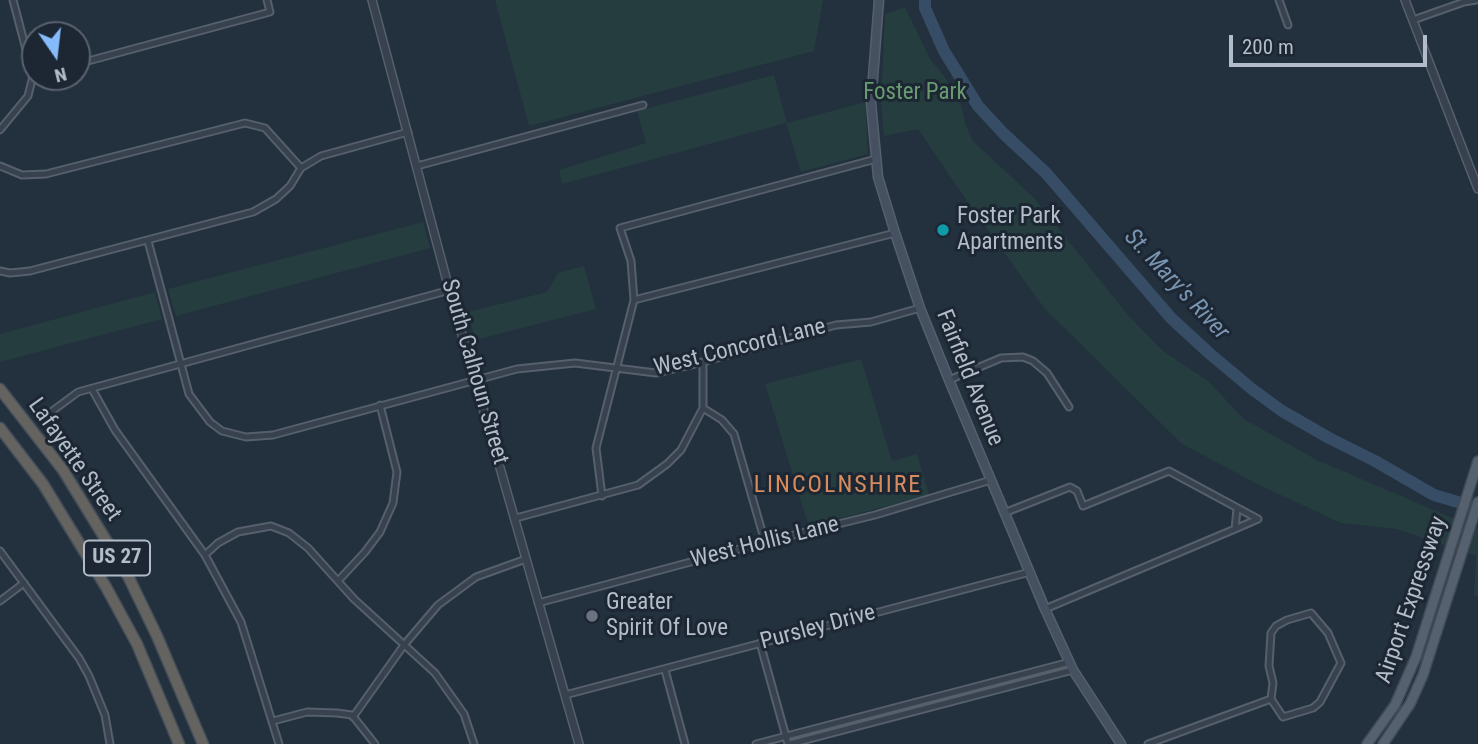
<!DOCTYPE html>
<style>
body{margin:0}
#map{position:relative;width:1478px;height:744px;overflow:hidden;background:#23303e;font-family:"Roboto Condensed",sans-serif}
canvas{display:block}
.north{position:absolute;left:21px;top:21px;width:70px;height:70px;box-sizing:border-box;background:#1c2733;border:2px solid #58636f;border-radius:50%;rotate:166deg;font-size:19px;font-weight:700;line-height:28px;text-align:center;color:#b3bdc9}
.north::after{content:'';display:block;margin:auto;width:24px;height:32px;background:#85bafb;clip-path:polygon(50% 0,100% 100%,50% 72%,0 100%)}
.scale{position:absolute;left:1229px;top:35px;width:198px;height:32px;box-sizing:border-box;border:4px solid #b3bdc9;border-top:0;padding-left:9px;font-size:21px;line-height:24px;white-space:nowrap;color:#b3bdc9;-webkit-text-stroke:5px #1c2733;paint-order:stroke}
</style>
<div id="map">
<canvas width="1478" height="744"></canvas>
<div class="north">N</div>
<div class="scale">200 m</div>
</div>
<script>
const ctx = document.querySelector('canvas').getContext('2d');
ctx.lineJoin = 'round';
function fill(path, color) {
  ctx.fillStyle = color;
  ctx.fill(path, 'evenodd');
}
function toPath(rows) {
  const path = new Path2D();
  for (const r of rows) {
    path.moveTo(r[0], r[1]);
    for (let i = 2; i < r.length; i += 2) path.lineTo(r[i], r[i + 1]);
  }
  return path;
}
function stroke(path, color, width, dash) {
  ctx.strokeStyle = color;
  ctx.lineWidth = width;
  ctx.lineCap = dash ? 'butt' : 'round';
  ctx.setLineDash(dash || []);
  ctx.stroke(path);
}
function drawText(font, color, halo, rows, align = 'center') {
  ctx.font = font + ' "Roboto Condensed",sans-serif';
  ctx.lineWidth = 6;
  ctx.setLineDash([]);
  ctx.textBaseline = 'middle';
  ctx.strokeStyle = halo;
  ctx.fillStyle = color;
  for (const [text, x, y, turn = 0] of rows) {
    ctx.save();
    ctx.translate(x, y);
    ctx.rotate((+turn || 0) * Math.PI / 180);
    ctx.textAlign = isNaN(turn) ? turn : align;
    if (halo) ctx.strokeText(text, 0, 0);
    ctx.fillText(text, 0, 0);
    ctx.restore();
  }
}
const green = toPath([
 [495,0,823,0,814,51,529,126],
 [905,7,930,59,945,77,961,105,966,126,973,141,1034,198,1128,315,1163,351,1208,381,1244,419,1317,460,1478,529,1478,597,1474,595,1476,556,1397,529,1341,523,1255,483,1181,443,1045,309,971,207,918,129,884,136,881,102,885,14],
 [774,75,787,123,865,102,868,154,801,172,786,123,562,184,559,170,646,143,637,111],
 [423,222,430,248,176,316,168,289],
 [584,266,596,309,475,340,468,312,547,292,558,273],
 [155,292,162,319,0,362,0,334],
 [861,359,892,461,917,454,929,495,845,517,808,524,765,384]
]);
const river = toPath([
 [925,0,925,8,944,51,978,106,1004,134,1046,173,1171,318,1209,353,1252,389,1282,411,1329,438,1375,461,1434,495,1478,508]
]);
const minor = toPath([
 [1279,0,1288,25],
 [1413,20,1464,2,1476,0],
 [77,64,270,12,267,0],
 [0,130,28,96,33,76,13,0],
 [0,166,22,175,46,174,245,123,265,128,301,168],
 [417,166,643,105],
 [148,241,189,394,210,422,222,431,246,437,273,435,517,369,575,363,656,373,703,362,836,325,871,322,920,308],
 [0,271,10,273,30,271,253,212,276,199,290,186,301,168,321,156,408,132],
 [634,300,895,233],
 [949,380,1001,358,1023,357,1033,361,1047,373,1069,407],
 [92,389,115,430,205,555,241,622,279,744],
 [703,408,722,420,734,434,765,542],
 [51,412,78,392,450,290],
 [602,496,596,448,634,300,631,261,620,228,876,159],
 [1004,513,1070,487,1077,491,1083,506,1169,471,1258,519],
 [516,518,638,485,667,464,681,450,703,408,703,362],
 [1235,529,1258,519],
 [0,551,79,658,89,676,105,715,110,744],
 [205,555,218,543,238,532,271,526,289,533,308,548,354,599,435,673,464,714,474,744],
 [338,581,365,552,380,532,393,503,397,472,380,405],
 [0,601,24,583],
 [538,603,765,542,875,515,991,480],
 [1045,609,1235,529,1237,509],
 [1311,613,1328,633,1341,663,1320,702,1313,708,1283,717,1271,699,1273,683,1269,666,1271,633,1276,626,1287,620,1311,613],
 [760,643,788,744],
 [665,670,685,744],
 [565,695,1030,572],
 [353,717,404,645,438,605,476,577,526,559],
 [273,721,307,712,337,713,352,715,375,744],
 [756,744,1070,662],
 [790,744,1073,670],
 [1148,744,1271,699]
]);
const tertiary = toPath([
 [372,0,452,300,579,744],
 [1405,0,1478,189]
]);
const secondary = toPath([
 [879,0,871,103,878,177,895,233,920,308,949,380,1045,609,1073,670,1121,744]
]);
const primary = toPath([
 [1367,744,1395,705,1416,657,1478,461],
 [1383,744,1410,704,1423,675,1478,502]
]);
const trunk = toPath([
 [0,389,63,470,128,576,157,636,203,744],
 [0,428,43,484,106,587,137,644,179,744]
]);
const markers = [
 [943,230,7,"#0f9aa8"],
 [592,616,7,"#6b7280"]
];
const shields = [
 [117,558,66]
];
const shieldNames = [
 ["US 27",117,558]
];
const parkNames = [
 ["Foster Park",915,93]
];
const poiNames = [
 ["Foster Park",957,217],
 ["Apartments",957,243],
 ["Greater",606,603],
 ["Spirit Of Love",606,629]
];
const streetNames = [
 ["West Concord Lane",740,348,-14],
 ["South Calhoun Street",474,372,74],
 ["Fairfield Avenue",969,378,68],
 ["Lafayette Street",74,460,55],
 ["West Hollis Lane",765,543,-14],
 ["Airport Expressway",1412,600,-71],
 ["Pursley Drive",818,628,-15]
];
const waterNames = [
 ["St. Mary's River",1176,285,47]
];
const neighbourhoodNames = [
 ["LINCOLNSHIRE",838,486]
];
fill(green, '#253d3f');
stroke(river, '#364d65', 12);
stroke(minor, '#55606c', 9);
stroke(tertiary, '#55606c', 10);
stroke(secondary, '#55606c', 11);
stroke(primary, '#404b57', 12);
stroke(trunk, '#424d59', 13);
stroke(minor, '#37424e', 5);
stroke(tertiary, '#37424e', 7);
stroke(secondary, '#455161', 8);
stroke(primary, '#55616e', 9);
stroke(trunk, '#646360', 10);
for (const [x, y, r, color] of markers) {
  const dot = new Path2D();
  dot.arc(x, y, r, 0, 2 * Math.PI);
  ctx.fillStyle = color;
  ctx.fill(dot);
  stroke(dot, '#1c2733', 2.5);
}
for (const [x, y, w] of shields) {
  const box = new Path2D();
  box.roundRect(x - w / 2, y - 17.5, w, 35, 5);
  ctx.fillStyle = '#1c2733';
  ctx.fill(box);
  stroke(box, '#b3bdc9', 2);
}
drawText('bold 21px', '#b3bdc9', null, shieldNames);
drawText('23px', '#699b71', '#1c2733', parkNames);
drawText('23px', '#b3bdc9', '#1c2733', poiNames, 'left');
drawText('23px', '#b3bdc9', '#1c2733', streetNames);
drawText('italic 24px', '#7995b2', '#1c2733', waterNames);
ctx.letterSpacing = '2px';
drawText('24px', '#d88c5e', '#1c2733', neighbourhoodNames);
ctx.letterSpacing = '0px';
</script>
